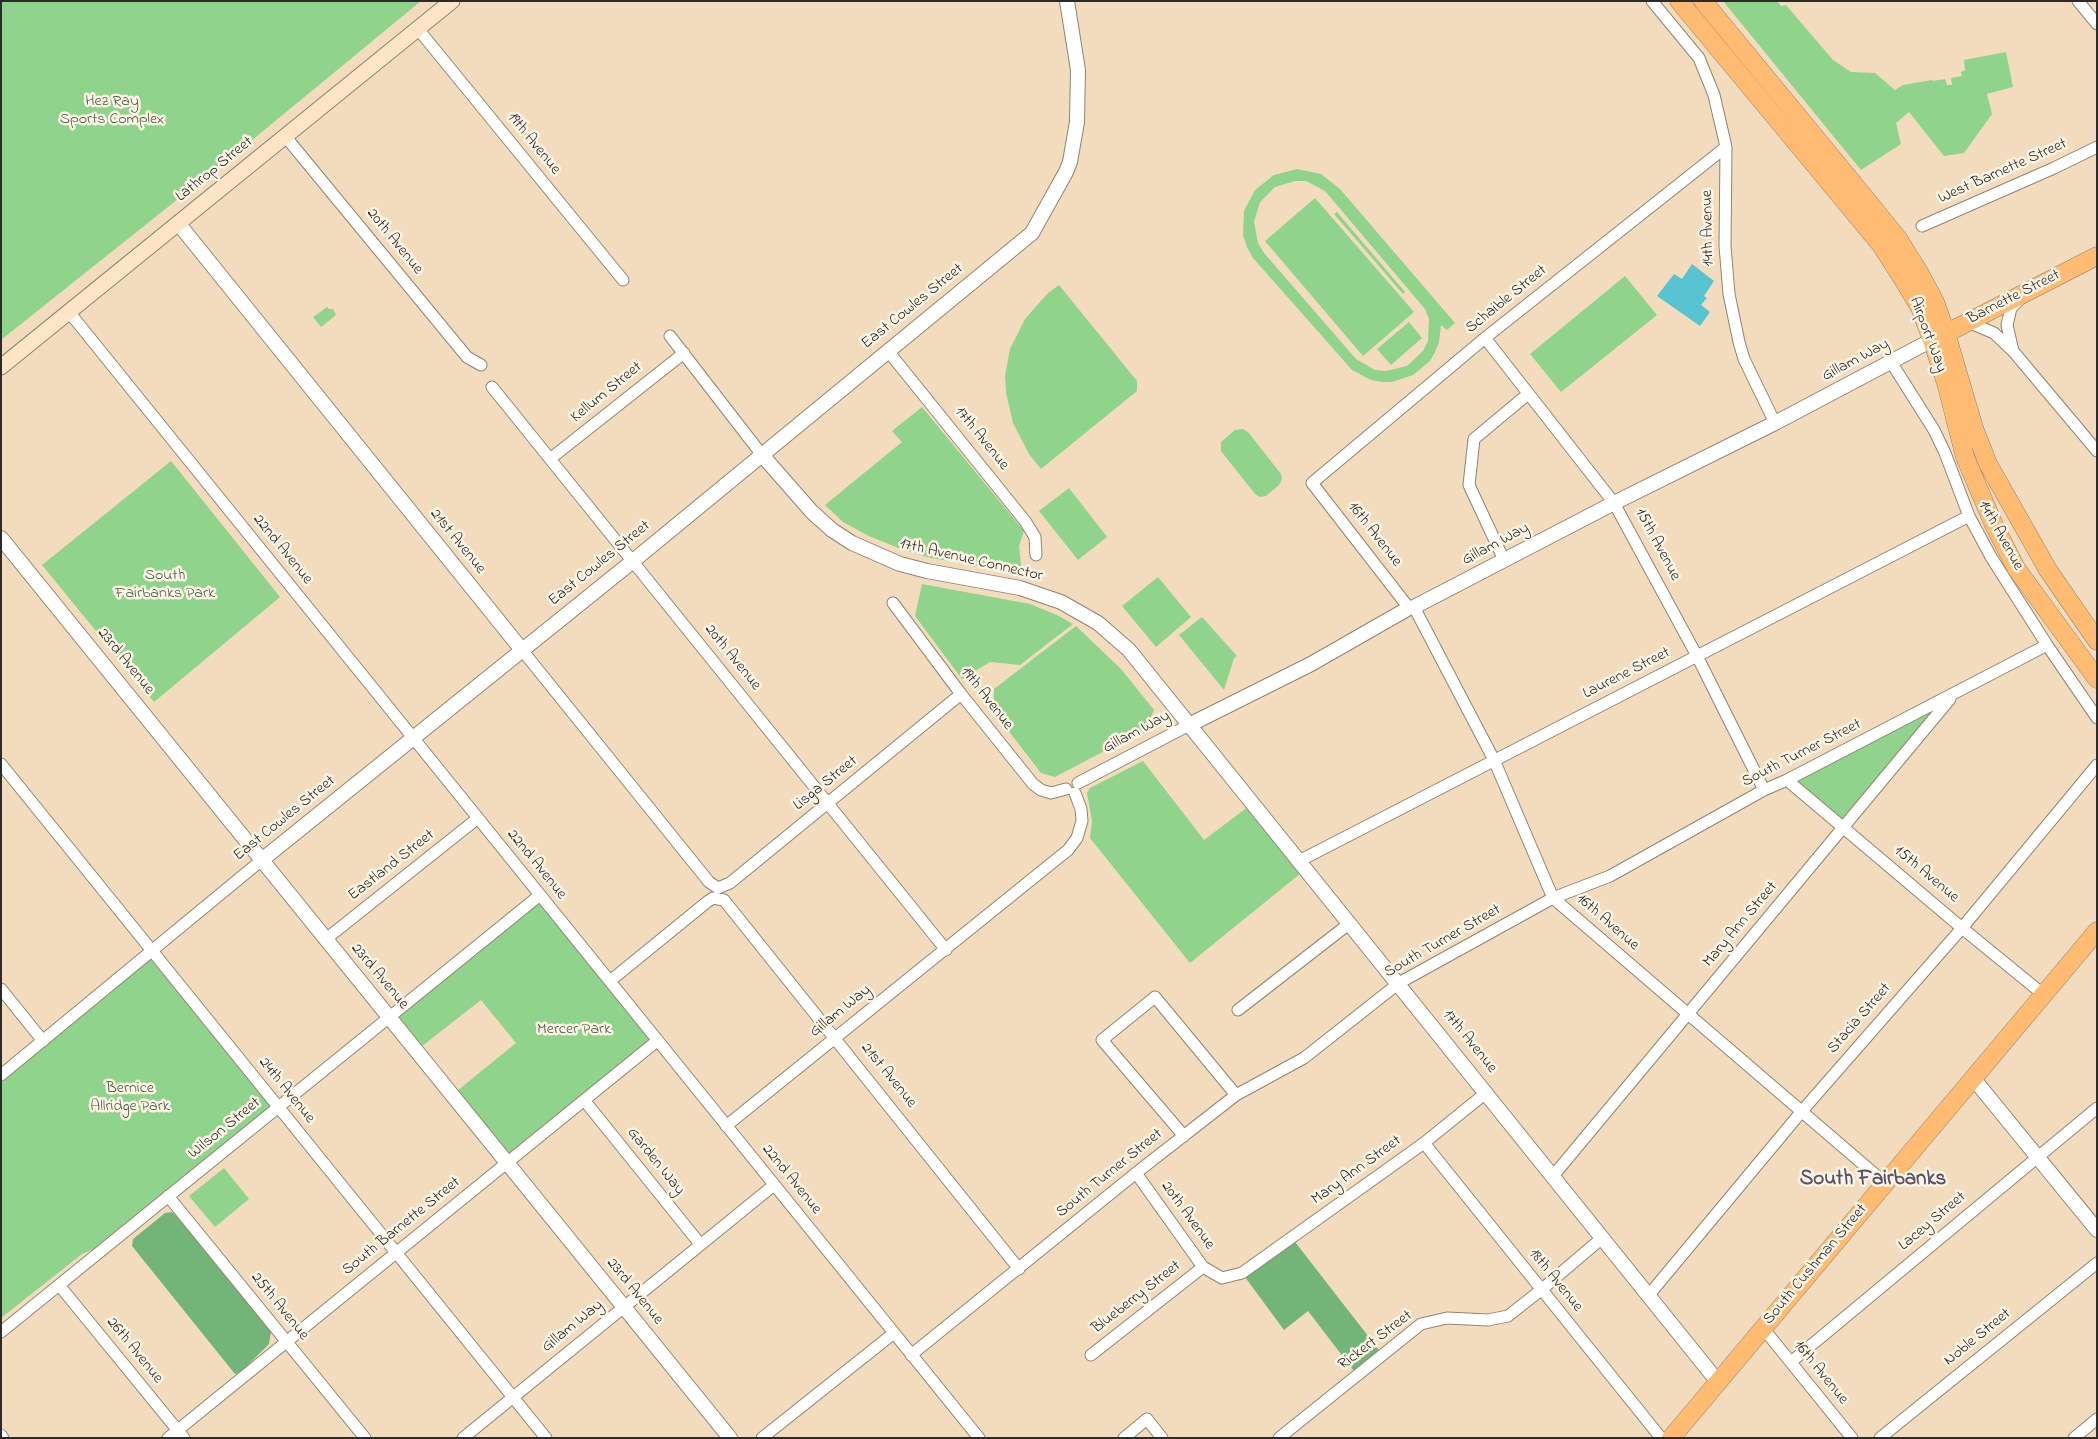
<!DOCTYPE html>
<style>
body{margin:0}
#map{position:relative;width:2098px;height:1439px;overflow:hidden;background:#f3dcbd;font-family:"Indie Flower",sans-serif}
canvas{display:block}
.frame{position:absolute;inset:0;border:2px solid #2b2b2b;pointer-events:none}
</style>
<div id="map">
<canvas width="2098" height="1439"></canvas>
<div class="frame"></div>
</div>
<script>
const ctx = document.querySelector('canvas').getContext('2d');
ctx.lineJoin = 'round';
function fill(path, color) {
  ctx.fillStyle = color;
  ctx.fill(path, 'evenodd');
}
function toPath(rows) {
  const path = new Path2D();
  for (const r of rows) {
    path.moveTo(r[0], r[1]);
    for (let i = 2; i < r.length; i += 2) path.lineTo(r[i], r[i + 1]);
  }
  return path;
}
function stroke(path, color, width, dash) {
  ctx.strokeStyle = color;
  ctx.lineWidth = width;
  ctx.lineCap = dash ? 'butt' : 'round';
  ctx.setLineDash(dash || []);
  ctx.stroke(path);
}
function drawText(font, color, halo, rows, align = 'center') {
  ctx.font = font + ' "Indie Flower",sans-serif';
  ctx.lineWidth = 5;
  ctx.setLineDash([]);
  ctx.textBaseline = 'middle';
  ctx.strokeStyle = halo;
  ctx.fillStyle = color;
  for (const [text, x, y, turn = 0] of rows) {
    ctx.save();
    ctx.translate(x, y);
    ctx.rotate((+turn || 0) * Math.PI / 180);
    ctx.textAlign = isNaN(turn) ? turn : align;
    if (halo) ctx.strokeText(text, 0, 0);
    ctx.fillText(text, 0, 0);
    ctx.restore();
  }
}
const green = toPath([
 [1,1,421,1,257,136,1,340],
 [1723,1,1777,1,1781,6,1786,5,1833,60,1851,72,1875,73,1895,90,1903,85,1932,80,1933,81,1945,79,1947,85,1952,85,1951,78,1962,76,1961,72,1965,70,1964,60,2006,52,2013,87,1987,94,1992,114,1964,153,1944,156,1909,112,1896,123,1901,144,1861,170],
 [1297,169,1321,174,1340,189,1455,323,1447,330,1441,325,1439,342,1435,352,1430,361,1413,375,1392,382,1382,382,1371,380,1352,370,1253,258,1247,247,1243,235,1244,211,1255,190,1274,175],
 [1295,181,1306,181,1325,191,1425,309,1429,319,1428,341,1423,351,1407,366,1386,371,1375,370,1356,359,1264,253,1258,243,1254,222,1260,202,1275,187],
 [1315,198,1414,312,1363,356,1265,241],
 [1337,212,1405,292,1403,294,1334,214],
 [1625,276,1657,315,1561,392,1530,354],
 [1059,285,1137,381,1137,391,1041,469,1029,454,1013,423,1006,392,1005,376,1010,349,1025,319,1048,293],
 [327,307,329,309,333,309,336,315,321,327,313,317],
 [1409,322,1422,338,1391,365,1377,349],
 [922,407,1024,531,1019,546,1022,573,931,558,901,549,869,536,843,522,825,505,902,442,892,431],
 [1243,429,1248,432,1281,474,1282,479,1279,485,1266,496,1260,497,1255,494,1221,451,1221,442,1235,430],
 [171,461,280,597,154,702,42,565],
 [1069,488,1107,537,1078,560,1039,511],
 [1158,577,1191,617,1156,647,1122,606],
 [922,584,1030,604,1057,615,1073,624,1020,665,990,662,962,679,915,616],
 [1202,617,1237,656,1234,658,1224,690,1179,635],
 [1076,626,1121,669,1154,710,1146,729,1055,777,1041,773,994,712,994,689],
 [1954,694,1844,828,1787,780],
 [1143,761,1204,840,1253,803,1306,869,1190,963,1090,838,1092,821,1087,793,1090,788],
 [540,895,657,1041,508,1162,452,1095,516,1043,481,1000,417,1050,391,1018],
 [152,951,278,1106,116,1240,82,1254,1,1318,1,1075],
 [224,1168,249,1199,215,1227,189,1196]
]);
const forest = toPath([
 [172,1212,192,1230,271,1332,269,1344,242,1371,235,1374,132,1246,133,1239,165,1213],
 [1292,1238,1382,1354,1357,1375,1308,1311,1284,1330,1242,1273]
]);
const water = toPath([
 [1692,264,1714,281,1704,296,1707,298,1701,305,1710,312,1700,326,1657,296,1674,274,1682,279]
]);
const minor = toPath([
 [1652,1,1699,58,1714,95,1726,147,1725,246,1729,294,1739,342,1744,359,1775,423],
 [2078,1,2097,24],
 [418,29,623,280],
 [285,136,467,357,481,365],
 [1922,226,2054,168,2097,147],
 [69,312,979,1438],
 [1968,322,1994,333,2013,351,2097,451],
 [670,336,762,455],
 [1485,338,1614,503,1697,656,1764,790],
 [888,351,1025,521,1035,537,1036,555],
 [2013,351,2007,325,2011,308,2019,300],
 [1891,362,1934,430,1945,453,1969,516,1991,557,2047,645,2097,718],
 [492,387,946,950],
 [550,459,684,353],
 [1504,560,1469,485,1474,439,1528,394],
 [893,603,961,694,1033,784,1041,790,1051,793,1066,789],
 [1414,607,1494,760,1553,898,1885,1183],
 [1409,608,1312,483,1485,338,1726,147],
 [522,650,709,882,718,888,730,883,961,694],
 [1,764,546,1438],
 [1787,780,1962,928,2044,995],
 [1078,783,1191,724],
 [1299,861,1969,516],
 [326,939,478,818],
 [610,981,707,902,713,898,724,900,1019,1269],
 [1,989,43,1041],
 [1238,1010,1350,923],
 [1,1075,263,859],
 [584,1100,700,1244],
 [726,1126,1068,850,1077,838,1082,821,1081,809,1075,793],
 [1184,1136,1102,1040,1155,997,1236,1095],
 [1424,1143,1661,1438],
 [1136,1173,1203,1267,1222,1278,1242,1273,1424,1143,1487,1092],
 [1553,1176,1950,699],
 [168,1196,365,1438],
 [59,1285,184,1438],
 [1648,1296,1802,1111,1962,928,2097,765],
 [1763,1328,1852,1438],
 [1,1332,540,895],
 [911,1355,1136,1173,1236,1095,1304,1058,1399,983,1553,898,1610,876,1764,790,1787,780,2047,645],
 [1091,1355,1203,1267],
 [1791,1362,2097,1108],
 [1,1435,3,1438],
 [168,1438,657,1041],
 [463,1438,774,1185],
 [762,1438,894,1333],
 [1124,1438,1147,1419,1162,1438],
 [1279,1438,1421,1324,1447,1318,1488,1320,1508,1316,1541,1290,1602,1238],
 [1880,1438,2097,1263],
 [2074,1438,2097,1419]
]);
const tertiary = toPath([
 [178,223,522,650],
 [762,455,812,512,832,530,852,543,900,564,927,571,1020,588,1061,602,1098,623,1129,650,1718,1382],
 [1,538,730,1438],
 [1191,724,1311,664,1409,608,1414,607,1614,503,1775,423,1932,340],
 [263,859,633,561,1032,233,1066,172,1070,162,1077,122,1078,70,1067,1],
 [1973,1078,2097,1230]
]);
const secondary = toPath([
 [1,367,452,1]
]);
const primary = toPath([
 [1679,1,1881,245,1904,281,1920,308,1932,340,1946,383,1965,457,1994,525,2016,568,2097,679],
 [1703,1,1866,199,1899,240,1920,274,1935,302,1946,333,1974,428,1988,464,2048,570,2097,641],
 [1937,338,2097,256],
 [1671,1438,2097,931]
]);
const parkNames = [
 ["Hez Ray",112,102],
 ["Sports Complex",112,120],
 ["South",165,576],
 ["Fairbanks Park",165,594],
 ["Mercer Park",574,1030],
 ["Bernice",130,1089],
 ["Allridge Park",130,1107]
];
const streetNames = [
 ["19th Avenue",533,144,51],
 ["Lathrop Street",215,170,-39],
 ["West Barnette Street",2003,172,-24],
 ["14th Avenue",1709,228,-91],
 ["20th Avenue",394,242,51],
 ["Barnette Street",2014,298,-27],
 ["Schaible Street",1507,300,-39],
 ["East Cowles Street",913,307,-39],
 ["Airport Way",1927,335,69],
 ["Gillam Way",1856,361,-28],
 ["Kellum Street",607,393,-39],
 ["17th Avenue",981,439,51],
 ["16th Avenue",1374,535,52],
 ["14th Avenue",2000,536,61],
 ["21st Avenue",457,542,51],
 ["Gillam Way",1496,545,-28],
 ["15th Avenue",1657,545,62],
 ["22nd Avenue",282,550,51],
 ["17th Avenue Connector",971,561,13],
 ["East Cowles Street",600,564,-39],
 ["20th Avenue",732,658,51],
 ["23rd Avenue",125,662,51],
 ["Laurene Street",1627,674,-27],
 ["19th Avenue",986,699,52],
 ["Gillam Way",1137,733,-28],
 ["South Turner Street",1802,754,-27],
 ["Lisga Street",826,784,-39],
 ["East Cowles Street",285,819,-39],
 ["22nd Avenue",536,865,51],
 ["Eastland Street",392,866,-38],
 ["15th Avenue",1926,875,40],
 ["16th Avenue",1607,923,41],
 ["Mary Ann Street",1741,925,-50],
 ["South Turner Street",1443,942,-30],
 ["23rd Avenue",379,977,50],
 ["Gillam Way",841,1012,-39],
 ["Stacia Street",1860,1019,-49],
 ["17th Avenue",1469,1042,51],
 ["21st Avenue",888,1076,51],
 ["24th Avenue",286,1091,51],
 ["Wilson Street",225,1129,-39],
 ["Garden Way",655,1162,51],
 ["Mary Ann Street",1357,1171,-36],
 ["South Turner Street",1110,1174,-39],
 ["22nd Avenue",791,1180,51],
 ["20th Avenue",1187,1216,54],
 ["Lacey Street",1933,1222,-40],
 ["South Barnette Street",402,1227,-39],
 ["South Cushman Street",1816,1265,-50],
 ["18th Avenue",1555,1281,51],
 ["23rd Avenue",634,1292,51],
 ["Blueberry Street",1137,1298,-38],
 ["25th Avenue",279,1307,51],
 ["Gillam Way",573,1327,-39],
 ["Noble Street",1978,1338,-39],
 ["Rickert Street",1376,1341,-37],
 ["26th Avenue",134,1351,51],
 ["16th Avenue",1820,1373,51]
];
const districtNames = [
 ["South Fairbanks",1873,1181]
];
fill(green, '#8fd38c');
fill(forest, '#73b578');
fill(water, '#58c4d2');
stroke(minor, '#8f8474', 13);
stroke(tertiary, '#8f8474', 16);
stroke(secondary, '#8f8474', 17);
stroke(primary, '#8f8474', 19);
stroke(minor, '#fff', 11);
stroke(tertiary, '#fff', 14);
stroke(secondary, '#ffe4c6', 15);
stroke(primary, '#ffbb71', 18);
drawText('16px', '#495d48', '#fcf5e5', parkNames);
drawText('16px', '#2b2b2b', '#fcf5e5', streetNames);
drawText('bold 21px', '#595268', '#fcf5e5', districtNames);
</script>
